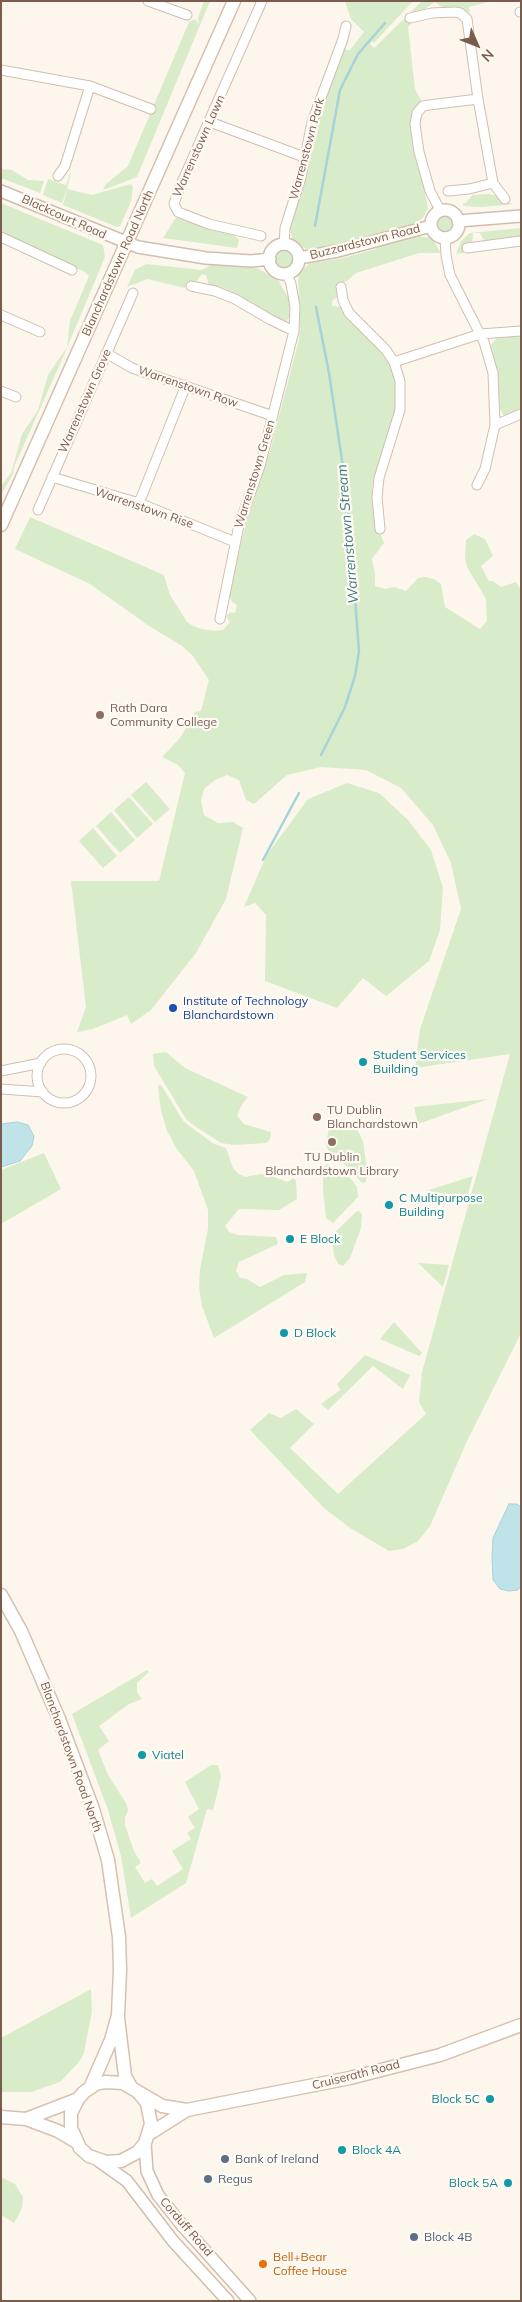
<!DOCTYPE html>
<style>
body{margin:0}
#map{position:relative;width:522px;height:2302px;overflow:hidden;background:#fdf6ec;font-family:Mulish,sans-serif}
canvas{display:block}
.frame{position:absolute;inset:0;border:2px solid #7a5c4d;pointer-events:none}
.north{position:absolute;left:452px;top:20px;width:50px;height:50px;-webkit-text-stroke:4px #fffaf3;paint-order:stroke;rotate:134deg;font-size:14px;font-weight:700;line-height:20px;text-align:center;color:#7a5c4d}
.north::after{content:'';display:block;margin:auto;width:18px;height:22px;background:#7a5c4d;clip-path:polygon(50% 0,100% 100%,50% 72%,0 100%)}
</style>
<div id="map">
<canvas width="522" height="2302"></canvas>
<div class="frame"></div>
<div class="north">N</div>
</div>
<script>
const ctx = document.querySelector('canvas').getContext('2d');
ctx.lineJoin = 'round';
function fill(path, color) {
  ctx.fillStyle = color;
  ctx.fill(path, 'evenodd');
}
function toPath(rows) {
  const path = new Path2D();
  for (const r of rows) {
    if (r.length === 3) {
      path.moveTo(r[0] + r[2], r[1]);
      path.arc(r[0], r[1], r[2], 0, 2 * Math.PI);
      continue;
    }
    path.moveTo(r[0], r[1]);
    for (let i = 2; i < r.length; i += 2) path.lineTo(r[i], r[i + 1]);
  }
  return path;
}
function stroke(path, color, width, dash) {
  ctx.strokeStyle = color;
  ctx.lineWidth = width;
  ctx.lineCap = dash ? 'butt' : 'round';
  ctx.setLineDash(dash || []);
  ctx.stroke(path);
}
function drawText(font, color, halo, rows, align = 'center') {
  ctx.font = font + ' Mulish,sans-serif';
  ctx.lineWidth = 4.5;
  ctx.setLineDash([]);
  ctx.textBaseline = 'middle';
  ctx.strokeStyle = halo;
  ctx.fillStyle = color;
  for (const [text, x, y, turn = 0] of rows) {
    ctx.save();
    ctx.translate(x, y);
    ctx.rotate((+turn || 0) * Math.PI / 180);
    ctx.textAlign = isNaN(turn) ? turn : align;
    if (halo) ctx.strokeText(text, 0, 0);
    ctx.fillText(text, 0, 0);
    ctx.restore();
  }
}
const green = toPath([
 [204,1,210,1,137,177,103,190,105,185,128,166,189,22,195,19,199,25,198,18],
 [345,1,413,1,374,43,372,41,370,44,374,48,422,1,488,2,469,7,470,13,460,7,442,7,435,2,422,11,408,27,415,89,422,102,414,110,411,125,428,208,423,218,412,225,336,246,307,249,294,243,290,230,312,133,342,50,350,50,364,32,351,19],
 [1,169,12,170,28,180,44,181,40,193,1,178],
 [70,173,71,173,67,189,92,195,131,184,133,187,131,202,120,226,117,227,63,205,67,189,62,203,43,195,48,179,66,185],
 [488,194,495,195,501,201,513,204,482,207,463,206,463,203,466,203,472,195],
 [1,203,103,245,105,257,64,355,14,467,13,474,1,495,1,486,11,473,22,434,38,410,48,375,67,347,70,321,89,276,85,272,1,233],
 [445,223,9],
 [177,216,234,235,239,240,237,248,163,238],
 [521,228,521,238,488,241,483,239,480,233,473,233,472,242,464,246,464,253,456,254,461,241,470,233],
 [415,236,432,238,441,253,419,253,356,273,347,281,337,284,339,296,332,301,332,306,341,307,381,349,395,375,399,394,394,420,372,486,374,518,384,543,372,559,375,573,375,586,385,589,394,587,406,591,418,578,426,577,434,579,441,584,445,607,480,629,487,621,486,599,467,567,465,558,466,540,474,534,485,539,493,556,481,566,489,581,493,581,501,587,516,582,521,590,521,1333,467,1441,430,1526,418,1541,403,1549,389,1551,350,1528,324,1508,250,1430,269,1413,281,1418,296,1409,314,1424,290,1448,338,1494,426,1414,419,1402,422,1372,510,1054,415,1068,420,1029,461,909,451,863,433,825,401,788,366,770,321,767,287,775,254,804,246,800,239,780,227,775,215,780,204,789,201,801,204,815,218,823,233,822,243,828,226,899,196,953,151,1010,131,1024,127,1015,93,1029,77,1032,86,1007,71,881,159,881,185,773,178,765,162,757,180,738,195,712,201,711,209,680,193,656,182,646,149,626,90,584,15,549,30,517,164,575,170,595,187,622,193,626,202,629,214,631,223,630,230,622,226,616,231,612,235,613,237,605,232,602,229,596,234,571,248,515,270,451,299,339,300,321,298,280,299,273,310,263,339,259,372,250,389,242],
 [285,260,10],
 [146,264,202,270,211,265,257,268,278,280,289,299,291,316,286,321,278,320,245,299,209,285,206,275,202,274,197,281,187,282,185,288,147,279,127,287,135,270],
 [521,336,521,410,504,416,500,409,498,374,491,345,497,338],
 [146,782,170,809,155,822,131,795],
 [347,783,379,793,408,820,431,850,443,888,440,930,429,961,386,996,363,978,337,1008,265,981,266,915,255,903,244,907,266,856,308,799],
 [129,797,153,824,137,838,114,810],
 [111,812,135,840,120,853,96,826],
 [93,828,117,856,103,868,79,841],
 [166,1052,185,1068,248,1097,241,1106,237,1116,244,1124,271,1132,270,1139,266,1143,235,1145,221,1143,196,1127,186,1119,154,1066,153,1054],
 [161,1085,184,1122,214,1144,226,1148,233,1168,239,1174,245,1177,261,1174,272,1176,287,1182,294,1178,296,1181,297,1199,279,1210,239,1209,225,1226,229,1232,238,1235,276,1237,278,1244,239,1262,236,1271,240,1278,247,1279,260,1287,284,1275,307,1273,305,1282,214,1338,202,1306,199,1287,200,1269,208,1229,208,1210,194,1171,177,1149,167,1131,161,1111,158,1086],
 [488,1099,418,1124,414,1107],
 [345,1123,358,1131,363,1141,367,1171,366,1182,362,1183,348,1167,331,1155,326,1146,329,1127,335,1124],
 [44,1153,61,1189,1,1224,1,1170],
 [327,1164,343,1172,352,1180,357,1187,358,1197,333,1223,326,1218,323,1190,323,1168],
 [473,1176,467,1197,426,1191],
 [359,1211,362,1215,361,1228,350,1258,343,1266,338,1264,334,1255,332,1238,333,1234,356,1212],
 [418,1263,449,1265,443,1287],
 [394,1322,422,1353,419,1356,380,1339],
 [365,1355,410,1375,403,1389,373,1366,328,1410,321,1404,340,1390,337,1384],
 [147,1670,149,1672,137,1683,137,1692,142,1699,129,1704,99,1726,109,1741,98,1750,108,1775,126,1803,128,1810,125,1818,125,1825,134,1851,141,1863,135,1867,145,1883,152,1879,157,1886,183,1869,172,1851,191,1839,187,1833,195,1828,188,1817,199,1809,185,1782,211,1765,218,1765,221,1777,213,1810,207,1809,186,1883,131,1918,121,1856,108,1810,72,1714],
 [91,1989,92,2011,84,2053,79,2062,60,2082,31,2092,1,2092,1,2038],
 [1,2177,15,2184,23,2197,22,2208,14,2223,1,2215]
]);
const water = toPath([
 [17,1122,28,1125,34,1136,32,1146,20,1161,1,1167,1,1124,17,1122],
 [509,1504,517,1504,521,1507,521,1586,518,1590,509,1591,500,1589,493,1580,492,1557,493,1538,509,1504]
]);
const stream = toPath([
 [315,226,340,90,358,54,385,23],
 [316,307,329,373,347,494,359,651,355,676,345,707,321,755],
 [263,860,299,793]
]);
const minor = toPath([
 [148,1,187,15],
 [520,12,521,12],
 [410,18,432,13,455,12,460,13,467,19,478,99,493,183,505,199],
 [1,70,90,86,151,109],
 [210,122,304,157],
 [58,176,65,166,90,86],
 [448,191,469,189,493,183],
 [440,210,430,191,419,152,415,124,417,113,423,106,429,105,478,99],
 [261,236,209,224,183,214,178,212,174,204,179,189,262,1],
 [1,237,72,270],
 [445,237,446,255,450,275,484,342,493,373,495,425,485,469,477,485],
 [284,245,285,228,301,177,312,122,343,39,346,26],
 [467,248,521,241],
 [191,286,215,291,235,299,271,320,294,331],
 [341,287,343,300,349,313,386,350,394,362,400,381,400,410,379,478,377,497,380,529],
 [1,315,40,332],
 [106,353,132,368,273,416],
 [394,362,480,334,521,331],
 [1,391,16,397],
 [495,425,521,414],
 [52,477,139,503,235,542],
 [139,503,186,385],
 [38,510,133,293],
 [220,619,239,525,260,466,294,331,295,307,291,284,287,274],
 [64,1076,27],
 [1,1071,41,1063],
 [1,1089,43,1092]
]);
const tertiary = toPath([
 [1,191,138,247,206,258,251,261,270,259],
 [445,224,14],
 [458,221,521,216],
 [284,259,15],
 [299,258,338,251,431,226],
 [145,2143,147,2171,158,2195,181,2224,250,2301],
 [99,2161,127,2181,173,2241,228,2301]
]);
const secondary = toPath([
 [1,525,234,1],
 [1,1595,21,1631,59,1719,93,1809,108,1860,119,1937,120,1970,118,2015,111,2040,90,2088],
 [118,2018,125,2076,131,2087],
 [139,2093,147,2103,151,2124,145,2143,138,2152,121,2161,106,2162,89,2156,80,2148,71,2128,71,2113,78,2099,84,2092,96,2084,105,2082,123,2083,162,2106,187,2110],
 [1,2117,26,2119,58,2131,75,2141],
 [26,2119,78,2099],
 [149,2134,187,2110,350,2078,440,2055,521,2025]
]);
const markers = [
 [100,715,5,"#8d6e63"],
 [173,1008,5,"#1a4fb4"],
 [363,1062,5,"#0f9aa8"],
 [317,1117,5,"#8d6e63"],
 [332,1142,5,"#8d6e63"],
 [389,1205,5,"#0f9aa8"],
 [290,1239,5,"#0f9aa8"],
 [284,1333,5,"#0f9aa8"],
 [142,1755,5,"#0f9aa8"],
 [490,2099,5,"#0f9aa8"],
 [342,2150,5,"#0f9aa8"],
 [225,2159,5,"#5c6f8a"],
 [208,2179,5,"#5c6f8a"],
 [508,2183,5,"#0f9aa8"],
 [414,2237,5,"#5c6f8a"],
 [263,2264,5,"#e8710a"]
];
const streetNames = [
 ["Warrenstown Lawn",199,146,-66],
 ["Warrenstown Park",307,149,-75],
 ["Blackcourt Road",64,217,24],
 ["Buzzardstown Road",365,242,-14],
 ["Blanchardstown Road North",118,263,-66],
 ["Warrenstown Row",188,387,19],
 ["Warrenstown Grove",85,401,-66],
 ["Warrenstown Green",255,474,-73],
 ["Warrenstown Rise",144,508,19],
 ["Blanchardstown Road North",71,1757,70],
 ["Cruiserath Road",356,2075,-14],
 ["Corduff Road",186,2227,49]
];
const educationNames = [
 ["Rath Dara",110,708],
 ["Community College",110,722],
 ["TU Dublin",327,1110],
 ["Blanchardstown",327,1124],
 ["TU Dublin",332,1157,"center"],
 ["Blanchardstown Library",332,1171,"center"]
];
const transitNames = [
 ["Institute of Technology",183,1001],
 ["Blanchardstown",183,1015]
];
const cultureNames = [
 ["Student Services",373,1055],
 ["Building",373,1069],
 ["C Multipurpose",399,1198],
 ["Building",399,1212],
 ["E Block",300,1239],
 ["D Block",294,1333],
 ["Viatel",152,1755],
 ["Block 5C",480,2099,"right"],
 ["Block 4A",352,2150],
 ["Block 5A",498,2183,"right"]
];
const serviceNames = [
 ["Bank of Ireland",235,2159],
 ["Regus",218,2179],
 ["Block 4B",424,2237]
];
const foodNames = [
 ["Bell+Bear",273,2257],
 ["Coffee House",273,2271]
];
const waterNames = [
 ["Warrenstown Stream",348,534,-95]
];
fill(green, '#d8ecc9');
fill(water, '#bfe3e8');
stroke(water, '#a5d3da', 1);
stroke(stream, '#a5d3da', 2.5);
stroke(minor, '#d1beb0', 11);
stroke(tertiary, '#d1beb0', 14);
stroke(secondary, '#d6c0b0', 15);
stroke(minor, '#fff', 9);
stroke(tertiary, '#fff', 11);
stroke(secondary, '#fff', 12);
for (const [x, y, r, color] of markers) {
  const dot = new Path2D();
  dot.arc(x, y, r, 0, 2 * Math.PI);
  ctx.fillStyle = color;
  ctx.fill(dot);
  stroke(dot, '#fffaf3', 2);
}
drawText('12px', '#7a5c4d', '#fffaf3', streetNames);
drawText('12px', '#785e54', '#fffaf3', educationNames, 'left');
drawText('12px', '#164399', '#fffaf3', transitNames, 'left');
drawText('12px', '#0d838f', '#fffaf3', cultureNames, 'left');
drawText('12px', '#4e5e75', '#fffaf3', serviceNames, 'left');
drawText('12px', '#c56008', '#fffaf3', foodNames, 'left');
drawText('italic 14px', '#437c86', '#fffaf3', waterNames);
</script>
